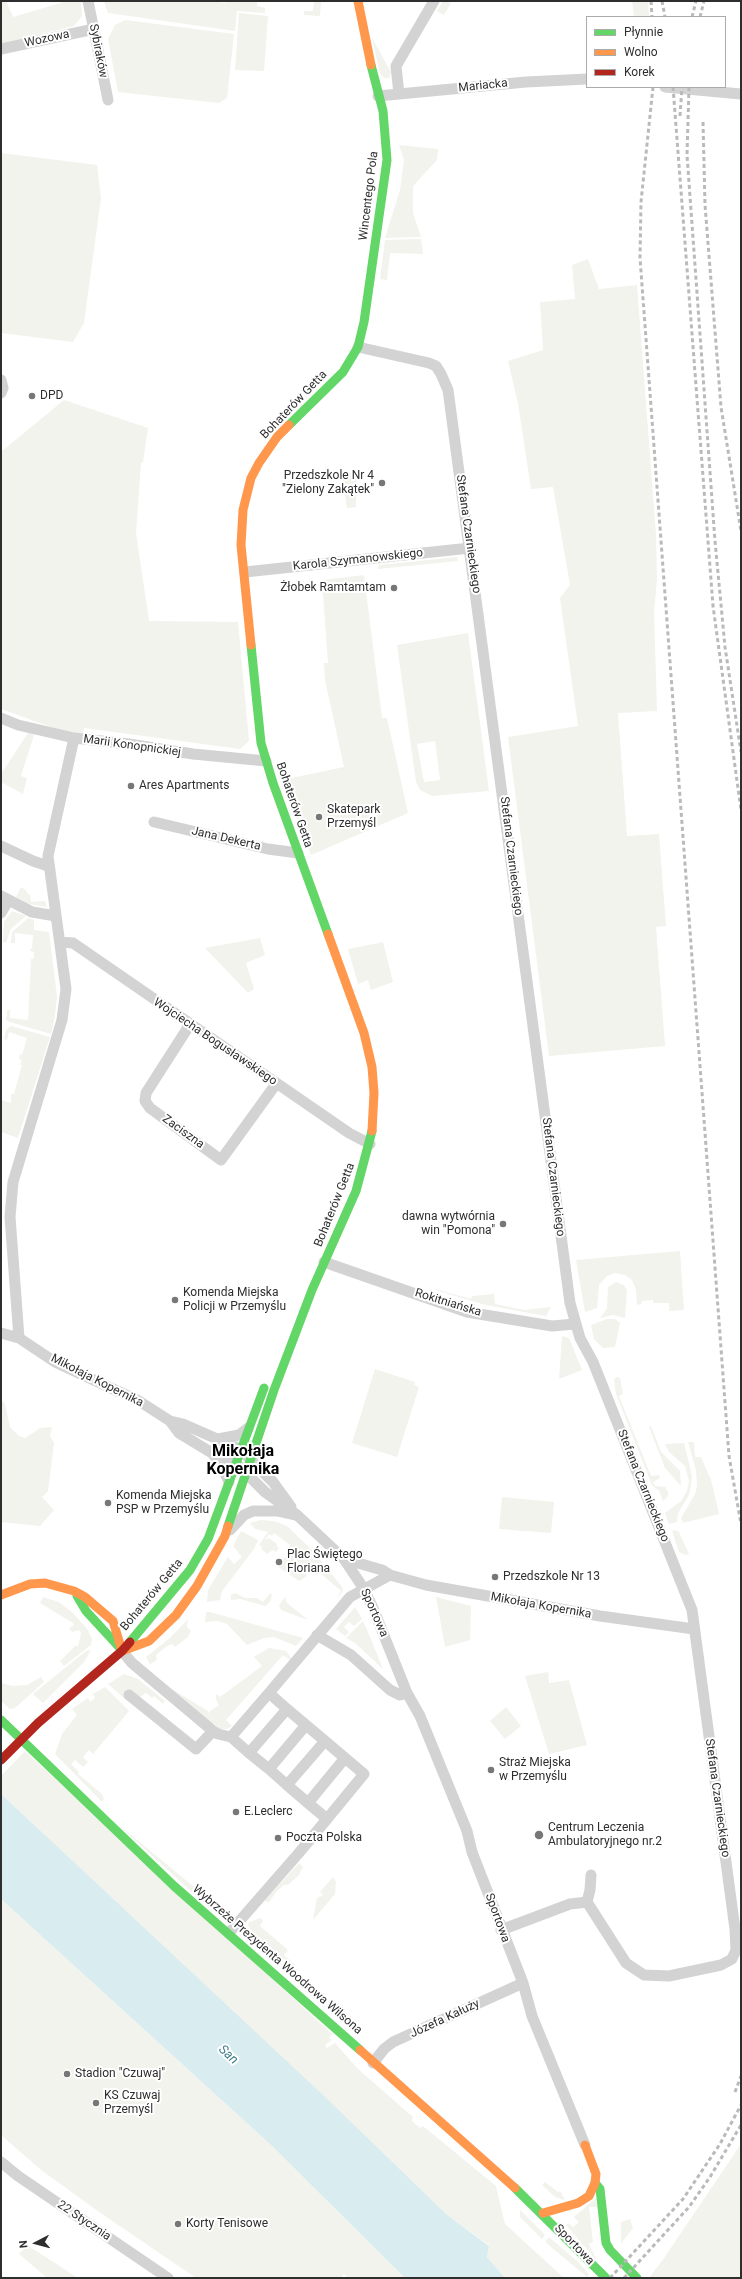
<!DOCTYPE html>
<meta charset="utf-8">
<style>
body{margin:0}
#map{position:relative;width:742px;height:2279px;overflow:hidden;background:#fff;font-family:Roboto,sans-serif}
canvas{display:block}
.frame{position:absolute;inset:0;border:2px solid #2e2e2e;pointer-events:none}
.legend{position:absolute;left:586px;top:16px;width:140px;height:72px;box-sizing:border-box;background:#fff;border:1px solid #ababab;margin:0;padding:5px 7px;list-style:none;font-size:12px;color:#2e2e2e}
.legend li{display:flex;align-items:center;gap:8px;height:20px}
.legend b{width:20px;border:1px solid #ababab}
.north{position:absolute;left:16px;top:2223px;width:40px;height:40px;-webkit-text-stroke:3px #fff;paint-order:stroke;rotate:264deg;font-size:11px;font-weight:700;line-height:16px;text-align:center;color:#2e2e2e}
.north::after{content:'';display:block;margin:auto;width:14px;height:18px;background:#2e2e2e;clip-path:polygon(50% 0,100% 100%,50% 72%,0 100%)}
</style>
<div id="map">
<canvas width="742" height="2279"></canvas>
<div class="frame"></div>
<ul class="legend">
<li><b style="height:5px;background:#63d668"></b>Płynnie</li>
<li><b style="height:5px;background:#ff974d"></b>Wolno</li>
<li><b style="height:5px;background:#b3261e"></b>Korek</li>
</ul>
<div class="north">N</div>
</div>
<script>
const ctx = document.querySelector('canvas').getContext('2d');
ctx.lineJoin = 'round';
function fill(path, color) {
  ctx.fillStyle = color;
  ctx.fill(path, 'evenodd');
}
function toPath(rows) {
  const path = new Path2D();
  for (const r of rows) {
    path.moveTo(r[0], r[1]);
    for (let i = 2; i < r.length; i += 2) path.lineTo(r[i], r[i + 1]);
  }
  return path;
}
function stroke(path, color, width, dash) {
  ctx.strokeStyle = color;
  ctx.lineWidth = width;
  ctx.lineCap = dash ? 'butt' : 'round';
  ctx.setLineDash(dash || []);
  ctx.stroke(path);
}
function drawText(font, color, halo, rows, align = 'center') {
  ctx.font = font + ' Roboto,sans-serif';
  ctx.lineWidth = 4;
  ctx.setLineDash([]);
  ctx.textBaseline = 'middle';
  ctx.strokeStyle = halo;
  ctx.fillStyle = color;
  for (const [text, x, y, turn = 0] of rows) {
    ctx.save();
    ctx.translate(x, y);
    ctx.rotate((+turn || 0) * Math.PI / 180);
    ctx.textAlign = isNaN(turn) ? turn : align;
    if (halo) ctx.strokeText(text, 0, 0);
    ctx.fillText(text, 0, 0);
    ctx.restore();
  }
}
const green = toPath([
 [1,1,6,1,13,17,67,1,81,1,82,16,74,26,1,44],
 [104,1,212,1,225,3,225,1,257,1,257,6,265,8,265,13,237,11,235,31,108,13],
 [314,1,321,1,320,16,304,15,304,11,313,11],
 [443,1,451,3,444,15,437,11],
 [632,1,648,1,649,17,634,17],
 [239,13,268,16,264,71,235,70],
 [125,20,234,34,227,98,219,103,118,92,108,39,115,25],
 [372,38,391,72,389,78,384,78,380,74],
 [399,145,438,149,437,160,413,186,413,213,421,237,385,238,400,190,404,160],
 [1,153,97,165,101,198,84,323,73,342,1,333],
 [421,239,423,254,390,253,387,280,380,279,385,240],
 [588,259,599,289,637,285,656,534,657,579,654,612,657,711,618,713,627,836,659,834,666,926,656,927,665,1046,549,1056,508,737,578,726,560,598,570,585,553,487,531,489,518,403,508,361,543,350,540,302,575,299,572,265],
 [64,400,148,428,143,462,141,463,136,533,149,621,238,622,249,741,240,749,84,728,83,734,62,731,1,709,1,452],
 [357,472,356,507,347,508,342,473],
 [457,557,458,561,378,569,379,565],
 [364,575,382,718,387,718,408,813,311,855,282,780,344,767,325,680,324,663,328,663,322,580],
 [468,633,489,791,432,796,420,790,416,782,397,645],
 [435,741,440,780,424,782,417,744],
 [28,733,34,735,21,776,27,778,23,794,1,782,1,774],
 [21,887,27,891,26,892,30,895,31,902,45,901,47,907,29,904,16,897],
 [12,911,26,916,11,929,6,943,3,942,4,922],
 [28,918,34,920,34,930,49,932,57,996,55,1016,51,1034,10,1022,6,1020,7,1010,10,1010,10,1018,28,1020,31,959,34,958,34,952,30,951,30,949,32,949,33,935,15,933,15,943,11,943,12,932],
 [260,938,265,955,246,963,254,989,248,993,205,948],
 [383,942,393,982,371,990,368,980,358,984,348,949],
 [11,1026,50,1037,18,1138,1,1132,1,1100,11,1103,11,1094,14,1094,22,1065,20,1065,22,1060,19,1059,20,1054,22,1055,27,1038,9,1032,7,1040,4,1039,6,1030],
 [680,1251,684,1310,669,1311,669,1303,653,1303,653,1300,642,1301,641,1304,637,1305,636,1290,632,1280,625,1275,615,1273,607,1276,599,1285,597,1308,585,1312,576,1260],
 [616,1282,624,1285,627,1290,625,1318,613,1315,600,1318,607,1309,608,1287],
 [436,1289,471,1299,472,1296,494,1294,495,1304,524,1310,551,1307,546,1316,529,1313,482,1304,436,1290],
 [607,1319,615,1319,620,1323,615,1347,603,1348,594,1339,591,1325],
 [562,1336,569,1338,582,1370,559,1379],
 [375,1369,415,1382,414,1385,419,1387,397,1457,352,1443],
 [617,1377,620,1378,623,1394,619,1396,651,1476,659,1475,660,1478,653,1482,655,1486,665,1487,668,1492,668,1496,663,1501,659,1491,652,1485,616,1394,614,1379],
 [1,1399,5,1404,10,1427,19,1436,25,1438,40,1428,52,1427,50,1436,54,1443,48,1491,42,1497,54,1510,40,1526,1,1522],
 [651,1426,661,1452,680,1471,681,1486,665,1468,649,1427],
 [688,1442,694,1442,695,1457,701,1457,711,1480,719,1514,683,1523,681,1518,695,1494,697,1486,696,1470],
 [684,1443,692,1476,691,1485,689,1495,678,1513,677,1522,669,1524,665,1513,681,1501,687,1491,689,1481,685,1466,669,1452,665,1444],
 [502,1497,554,1502,551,1533,499,1529],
 [261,1520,274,1521,287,1526,312,1550,342,1587,343,1591,336,1599,341,1591,311,1565,305,1572,307,1576,299,1581,278,1567,290,1551,288,1549,290,1545,274,1533,272,1536,269,1534,265,1540,269,1538,277,1544,276,1546,279,1548,276,1552,273,1550,267,1554,261,1549,262,1547,259,1545,268,1532,255,1529,250,1523],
 [675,1530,679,1532,689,1554,686,1555,679,1552,672,1531],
 [241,1531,258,1540,254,1549,222,1591,220,1600,207,1602,208,1590,228,1557,234,1564,242,1557,233,1546],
 [235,1593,245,1598,257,1598,263,1602,270,1593,272,1595,270,1602,265,1606,240,1599,231,1600,231,1595],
 [43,1597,59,1602,73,1613,88,1630,92,1639,91,1645,64,1666,60,1661,75,1646,78,1646,81,1633,79,1630,72,1632,69,1628,74,1625,73,1623,40,1603],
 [285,1597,287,1603,308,1620,281,1610,279,1605],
 [436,1597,471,1606,470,1640,445,1647],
 [355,1607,362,1619,354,1626,349,1622,344,1627,349,1632,345,1636,336,1629],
 [206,1612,210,1612,303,1638,296,1646,274,1637,264,1638,247,1645,227,1624,218,1621,205,1622],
 [188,1619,187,1627,191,1631,188,1637,175,1647,172,1644,167,1646,156,1655,157,1660,150,1664,146,1657,170,1638],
 [363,1621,370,1637,383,1669,355,1643,346,1638],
 [269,1648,286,1651,291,1658,290,1660,283,1655,226,1720,232,1726,227,1729,219,1729,214,1723,215,1727,167,1686,208,1711,213,1721,209,1712,219,1705,216,1699,216,1695,217,1694,220,1697,262,1666,254,1657],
 [91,1650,84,1662,43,1703,34,1695,34,1693,86,1651],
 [548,1672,549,1683,569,1680,587,1745,549,1754,525,1676],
 [124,1674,138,1679,165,1701,163,1704,154,1696,152,1698,146,1693,140,1697,131,1690,124,1698,108,1684],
 [41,1677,44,1682,15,1708,10,1709,1,1701,1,1683,12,1686,27,1685],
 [105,1687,129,1711,93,1754,89,1750,83,1757,88,1762,83,1767,75,1760,71,1764,79,1772,78,1774,102,1794,104,1799,102,1802,55,1754,62,1734,77,1715,72,1709,88,1698,90,1702,95,1698,93,1694],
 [506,1707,521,1726,505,1739,490,1721],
 [25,1751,332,2034,329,2038,332,2040,325,2045,327,2048,335,2043,358,2069,413,2117,412,2121,420,2128,423,2126,496,2186,505,2224,564,2278,505,2278,487,2257,489,2245,446,2214,1,1794,1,1776],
 [114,1821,233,1919,226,1920,216,1914],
 [299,1863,303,1867,299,1875,288,1885,284,1885,277,1891,269,1902,266,1902,265,1900],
 [333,1877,336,1882,335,1894,313,1920,317,1898,323,1895,320,1892],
 [1,1899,271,2145,405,2278,348,2278,344,2274,341,2278,196,2278,102,2214,41,2170,1,2135],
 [261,1918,263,1921,260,1926,288,1950,284,1955,295,1965,292,1966,251,1930,248,1925,249,1922],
 [741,2144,741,2278,649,2278,662,2261],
 [545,2182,558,2192,560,2191,565,2200,555,2197,542,2185],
 [596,2198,597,2207,589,2207,593,2242,589,2244,597,2261,566,2225,568,2223,573,2227,579,2222,574,2217],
 [520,2210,545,2235,542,2239,520,2217],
 [630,2219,633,2228,621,2244,621,2222],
 [549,2237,577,2261,589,2274,587,2277,545,2242],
 [27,2245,78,2278,47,2278,19,2254]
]);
const water = toPath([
 [1,1794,325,2097,446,2214,489,2246,487,2257,505,2278,405,2278,271,2145,1,1899]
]);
const street = toPath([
 [88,1,108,100],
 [1,49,94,29],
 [665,87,741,94],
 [399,94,396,66,434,1],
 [378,96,526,82,587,79],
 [358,347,429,363,436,366,441,374,448,390,570,1303,580,1338,593,1362,692,1610,735,1929,736,1950,732,1959,721,1965,669,1976,644,1975,626,1963,587,1902],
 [1,380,3,388,1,393],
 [245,572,470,548],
 [1,718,18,725,74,738,129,744,193,754,266,761],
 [154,822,268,849,298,853],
 [1,846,33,861,48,866],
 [1,896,32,912,56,916],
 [1,913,8,901],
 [60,942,73,943,349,1133,370,1144],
 [188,1023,187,1029,146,1093,145,1101,150,1108,221,1160,276,1084],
 [324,1262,467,1312,552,1326,575,1324],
 [1,1333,19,1338,55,1362,139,1401,170,1421,183,1424,240,1449,273,1482,291,1507],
 [19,1338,10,1217,13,1182,62,1020,66,989,48,856,74,738],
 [170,1421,179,1433,212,1453,227,1457,236,1463,265,1492,297,1515,344,1559,382,1570,390,1575,426,1585,600,1616,694,1629],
 [218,1439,239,1435,248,1428],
 [212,1453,221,1464,229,1482],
 [230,1530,244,1515,253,1511,277,1511,295,1515],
 [344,1559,364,1589,373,1608,407,1693,420,1716,467,1831,472,1852,523,1983,532,2016,585,2145],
 [317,1635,351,1655,390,1690,400,1695,407,1693],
 [122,1651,132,1663,213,1731,218,1734,231,1737],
 [269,1693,350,1597,390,1575],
 [129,1695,196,1749,213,1731],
 [249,1753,231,1737,269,1693,287,1709],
 [269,1769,249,1753,287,1709,306,1725],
 [287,1785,269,1769,306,1725,325,1741],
 [308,1803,287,1785,325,1741,345,1758],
 [587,1902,590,1890,591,1875],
 [501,1930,570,1904,587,1902],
 [229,1933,298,1854,327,1819,364,1774,345,1758,308,1803,327,1819],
 [373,2063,384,2049,393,2042,523,1983],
 [1,2162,18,2176,168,2278]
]);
const fast = toPath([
 [289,425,343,372,358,347,364,322,387,160,383,111,371,65],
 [251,645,261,743,273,783,328,934],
 [228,1526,274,1390,312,1290,356,1191,372,1131],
 [77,1596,86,1611,120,1648],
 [130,1642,190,1570,208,1539,264,1388],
 [1,1720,174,1886,360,2050],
 [595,2183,600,2189,606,2243,610,2250,637,2278],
 [515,2188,606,2278]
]);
const slow = toPath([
 [358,1,371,65],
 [251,645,241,545,243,510,251,478,259,463,277,437,289,425],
 [328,934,364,1033,372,1067,374,1093,372,1131],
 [1,1595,30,1584,45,1583,74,1591,85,1597,113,1621,122,1651],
 [122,1651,149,1641,176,1615,197,1586,225,1536,228,1526],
 [360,2050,515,2188],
 [543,2213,578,2203,589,2196,595,2183,596,2174,585,2145]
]);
const jam = toPath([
 [1,1760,38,1723,122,1651,130,1642]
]);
const rail = toPath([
 [651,1,652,17],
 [662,1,665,17],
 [692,17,696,1],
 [700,17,704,1],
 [653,87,641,202,640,258,729,1456,741,1524],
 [673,87,713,606,741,810],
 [689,87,687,155,715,541,725,647,741,752],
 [680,116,682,87],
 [703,122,705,205,721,407,741,531],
 [735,2092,741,2076],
 [610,2278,683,2199,720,2144,741,2105],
 [624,2278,689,2207,710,2177,741,2125]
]);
const markers = [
 [32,396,4,"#777"],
 [382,483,4,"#777"],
 [394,588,4,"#777"],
 [131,786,4,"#777"],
 [319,817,4,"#777"],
 [503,1224,4,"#777"],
 [175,1300,4,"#777"],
 [108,1503,4,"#777"],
 [279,1562,4,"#777"],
 [495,1577,4,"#777"],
 [491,1770,4,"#777"],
 [236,1812,4,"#777"],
 [539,1835,5,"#777"],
 [278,1838,4,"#777"],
 [67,2074,4,"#777"],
 [96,2103,4,"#777"],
 [178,2224,4,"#777"]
];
const streetNames = [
 ["Wozowa",47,39,-12],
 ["Sybiraków",98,51,79],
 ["Mariacka",483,86,-6],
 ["Wincentego Pola",369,196,-83],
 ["Bohaterów Getta",294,405,-46],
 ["Stefana Czarnieckiego",468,534,82],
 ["Karola Szymanowskiego",358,560,-6],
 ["Marii Konopnickiej",132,746,8],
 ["Bohaterów Getta",294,805,71],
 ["Jana Dekerta",226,839,13],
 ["Stefana Czarnieckiego",511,856,83],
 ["Wojciecha Bogusławskiego",215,1042,34],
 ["Zaciszna",183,1132,36],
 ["Stefana Czarnieckiego",553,1177,83],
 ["Bohaterów Getta",335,1205,-68],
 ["Rokitniańska",448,1303,17],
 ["Mikołaja Kopernika",97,1381,27],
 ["Stefana Czarnieckiego",643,1486,68],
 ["Bohaterów Getta",152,1595,-50],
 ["Mikołaja Kopernika",541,1606,10],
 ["Sportowa",374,1613,66],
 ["Stefana Czarnieckiego",717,1798,82],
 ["Sportowa",497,1918,70],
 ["Wybrzeże Prezydenta Woodrowa Wilsona",277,1960,41],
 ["Józefa Kałuży",445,2019,-25],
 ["22 Stycznia",84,2221,34],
 ["Sportowa",574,2245,46]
];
const poiNames = [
 ["DPD",40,396],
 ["Przedszkole Nr 4",374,476,"right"],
 ["\"Zielony Zakątek\"",374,490,"right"],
 ["Żłobek Ramtamtam",386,588,"right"],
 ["Ares Apartments",139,786],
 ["Skatepark",327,810],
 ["Przemyśl",327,824],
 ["dawna wytwórnia",495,1217,"right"],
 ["win \"Pomona\"",495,1231,"right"],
 ["Komenda Miejska",183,1293],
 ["Policji w Przemyślu",183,1307],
 ["Komenda Miejska",116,1496],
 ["PSP w Przemyślu",116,1510],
 ["Plac Świętego",287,1555],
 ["Floriana",287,1569],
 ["Przedszkole Nr 13",503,1577],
 ["Straż Miejska",499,1763],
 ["w Przemyślu",499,1777],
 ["E.Leclerc",244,1812],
 ["Centrum Leczenia",548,1828],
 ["Ambulatoryjnego nr.2",548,1842],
 ["Poczta Polska",286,1838],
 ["Stadion \"Czuwaj\"",75,2074],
 ["KS Czuwaj",104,2096],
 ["Przemyśl",104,2110],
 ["Korty Tenisowe",186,2224]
];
const waterNames = [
 ["San",228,2055,42]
];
const districtNames = [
 ["Mikołaja",243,1452],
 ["Kopernika",243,1470]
];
fill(green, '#f2f3ec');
fill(water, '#d9ecf0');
stroke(street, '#d3d3d3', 11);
stroke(fast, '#63d668', 9);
stroke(slow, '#ff974d', 9);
stroke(jam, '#b3261e', 9);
stroke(rail, '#bababa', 3, [4, 3]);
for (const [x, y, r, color] of markers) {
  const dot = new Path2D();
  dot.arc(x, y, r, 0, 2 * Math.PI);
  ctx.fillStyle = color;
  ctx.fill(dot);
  stroke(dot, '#fff', 1.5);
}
drawText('12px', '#2e2e2e', '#fff', streetNames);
drawText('12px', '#2e2e2e', '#fff', poiNames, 'left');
drawText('italic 13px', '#407f8b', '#fff', waterNames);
drawText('bold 16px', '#000', '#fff', districtNames);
</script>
